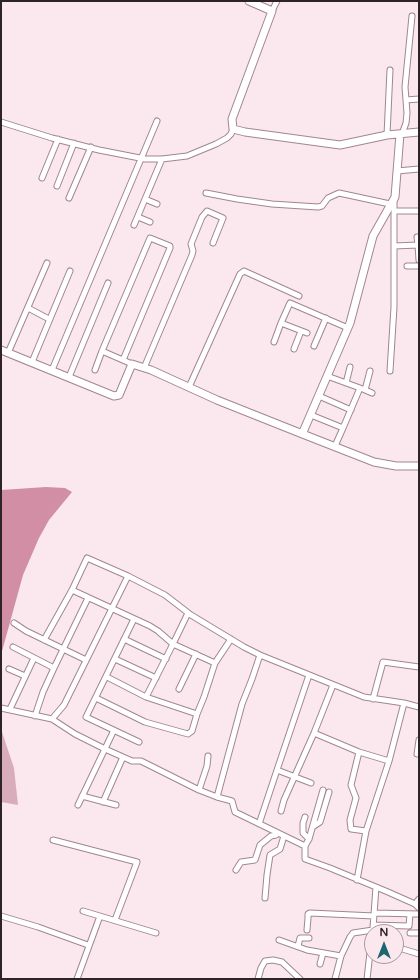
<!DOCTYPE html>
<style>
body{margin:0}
#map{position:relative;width:420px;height:980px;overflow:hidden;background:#fbe8ee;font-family:"Varela Round",sans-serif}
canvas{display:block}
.frame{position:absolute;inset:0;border:2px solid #2e2326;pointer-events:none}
.north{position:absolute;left:364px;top:924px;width:40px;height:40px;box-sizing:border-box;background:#fbe8ee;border:1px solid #a9999e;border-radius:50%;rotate:0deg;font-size:11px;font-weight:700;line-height:16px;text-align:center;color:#2e2326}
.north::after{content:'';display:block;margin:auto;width:14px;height:18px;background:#1b6670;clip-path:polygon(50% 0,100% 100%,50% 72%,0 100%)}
</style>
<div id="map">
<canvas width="420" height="980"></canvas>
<div class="frame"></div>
<div class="north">N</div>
</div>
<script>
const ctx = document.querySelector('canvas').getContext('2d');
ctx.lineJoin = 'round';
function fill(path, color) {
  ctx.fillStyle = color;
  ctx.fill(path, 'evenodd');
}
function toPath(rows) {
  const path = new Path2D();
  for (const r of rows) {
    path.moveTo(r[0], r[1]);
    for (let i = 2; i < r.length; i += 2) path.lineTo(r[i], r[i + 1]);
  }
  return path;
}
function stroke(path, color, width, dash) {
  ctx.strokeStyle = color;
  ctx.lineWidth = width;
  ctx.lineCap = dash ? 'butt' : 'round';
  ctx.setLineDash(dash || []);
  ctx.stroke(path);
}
const green = toPath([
 [1,729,14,768,18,805,1,802]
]);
const water = toPath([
 [46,487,65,488,72,492,49,520,39,538,23,575,1,655,1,490]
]);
const street = toPath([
 [272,11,277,1],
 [406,100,419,99],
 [1,122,52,138,99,150,145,159,162,159,187,156,216,144,227,138,231,134,233,129],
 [402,134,406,123,407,113,405,87,412,16],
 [387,135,390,70],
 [397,171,419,169],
 [42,178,58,139],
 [57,186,74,143],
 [206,193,237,199,272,204,318,207,322,206,328,198,339,193,390,204],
 [69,198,91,147],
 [145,199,157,204],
 [394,211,419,211],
 [138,217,150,222],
 [134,225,162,159],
 [417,237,418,245],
 [394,246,418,245,419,260],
 [407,266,419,266],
 [28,308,49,319],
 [307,333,281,323,290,303,348,328],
 [274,342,281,323],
 [314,346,326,318],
 [294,349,301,331],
 [8,353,47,263],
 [123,360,170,248,170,246,150,238,102,351,132,364],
 [32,362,70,271],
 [144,368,192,255,193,251,191,244,202,217,207,211,223,218,213,243],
 [52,370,157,121],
 [95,370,102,351],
 [390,371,394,307,394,200],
 [327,376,360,388,343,428],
 [69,377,108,283],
 [346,383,350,367],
 [189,387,240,274,244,271,299,296],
 [363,389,372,393],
 [365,390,370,371],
 [319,396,351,410],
 [311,415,343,428,335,446],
 [72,590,150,626,158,631,173,644,188,613],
 [134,619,86,717,139,742],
 [14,623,26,631,86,660],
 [124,639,166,659],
 [44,640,72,590,87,558,128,576],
 [13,647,54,668],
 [260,655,252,679,242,704,217,797,232,801,235,812,305,846,305,859,330,868,388,892,415,904,419,908],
 [115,659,156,678],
 [9,669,25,676],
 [309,675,277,770,311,783],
 [107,677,146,697,173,644,215,663,231,639],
 [179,689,196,654],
 [146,697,197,714],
 [96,698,145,722,188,734,192,731,197,714,204,697,215,663],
 [373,699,383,662,419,667],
 [1,708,52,719,75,734,105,749,132,761,141,761,199,790,217,797],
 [10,709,34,658],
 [35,716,43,692,54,668,88,598],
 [52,719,64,705,128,576,165,595,191,615,244,647,260,655,364,697,404,703,419,707],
 [314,733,359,752,351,785,356,798,350,820,351,829,366,831,389,761,404,703],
 [359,752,389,761],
 [417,754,419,740],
 [199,790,207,766,208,756],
 [82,796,116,805],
 [103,802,123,757],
 [78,805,114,730],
 [281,811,284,800,314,733,333,685],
 [305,817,303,823,303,833,309,839],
 [259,824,277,770],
 [314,826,320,822,329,792],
 [53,840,137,862,115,920],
 [305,846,309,839,323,790],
 [236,870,241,862,255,860,260,845,271,836,276,835,278,833],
 [357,880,366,831],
 [265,898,267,875,270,855,280,849,284,836],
 [415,904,419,899],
 [83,911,156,933],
 [374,913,419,914],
 [1,916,38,927,88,945],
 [373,925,409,926,410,914],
 [373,928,376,887],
 [307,930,308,918,308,914,310,913,374,916],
 [410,933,419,933],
 [279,940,307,950,341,956],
 [298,946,300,938,309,938],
 [396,947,419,954],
 [320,964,323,953],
 [77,979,100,916],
 [258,979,261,968,265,961,273,960,282,962,300,979],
 [335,979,341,956,350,937,353,933,373,930],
 [367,979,372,935]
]);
const secondary = toPath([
 [249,1,272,11,232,119,233,129,245,132,340,145,387,135,419,132],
 [400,134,395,197,373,236,350,323,303,432,305,435,374,462,396,466,419,466],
 [1,350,114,396,119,395,132,364,151,370,217,400,305,435]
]);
fill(green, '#d9acbb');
fill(water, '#d18ea5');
stroke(street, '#a2868f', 7);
stroke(secondary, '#a2868f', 9);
stroke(street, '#fff', 5);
stroke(secondary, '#fff', 7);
</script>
